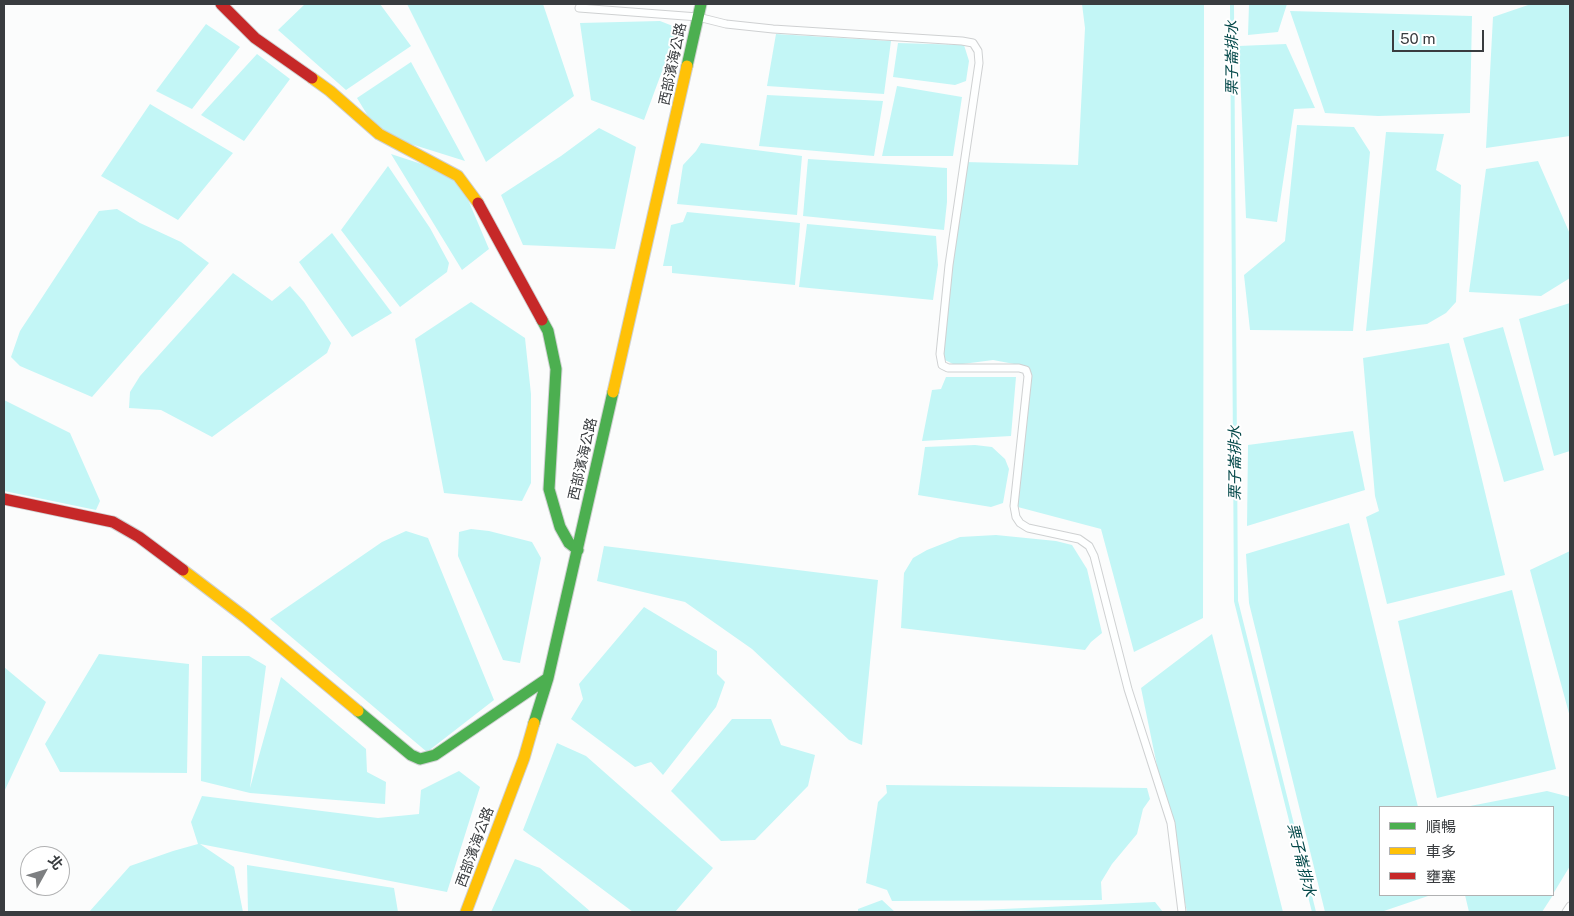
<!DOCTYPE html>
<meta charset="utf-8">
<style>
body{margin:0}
#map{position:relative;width:1574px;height:916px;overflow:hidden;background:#fbfcfc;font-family:"Public Sans","Noto Sans TC",sans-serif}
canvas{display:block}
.frame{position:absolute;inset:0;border:5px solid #393c3f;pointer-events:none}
.legend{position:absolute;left:1379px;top:806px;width:175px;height:90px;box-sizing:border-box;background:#fff;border:1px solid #b0b1b2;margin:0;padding:6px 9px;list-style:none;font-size:15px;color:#393c3f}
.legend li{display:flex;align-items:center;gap:10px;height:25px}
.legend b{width:25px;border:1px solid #b0b1b2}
.north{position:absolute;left:20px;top:846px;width:50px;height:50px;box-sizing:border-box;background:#fff;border:1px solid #b0b1b2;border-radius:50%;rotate:51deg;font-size:14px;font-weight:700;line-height:20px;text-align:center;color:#393c3f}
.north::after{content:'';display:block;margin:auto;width:18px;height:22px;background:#7d7f81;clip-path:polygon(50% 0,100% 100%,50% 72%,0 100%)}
.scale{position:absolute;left:1392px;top:30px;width:92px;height:22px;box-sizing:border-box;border:2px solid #393c3f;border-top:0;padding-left:6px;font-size:15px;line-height:18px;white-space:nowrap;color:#393c3f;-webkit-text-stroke:4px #fff;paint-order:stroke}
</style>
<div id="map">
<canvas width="1574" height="916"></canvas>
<div class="frame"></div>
<ul class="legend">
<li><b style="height:6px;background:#4caf50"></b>順暢</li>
<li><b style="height:6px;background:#ffc107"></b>車多</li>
<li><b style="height:6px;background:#c62828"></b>壅塞</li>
</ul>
<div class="north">北</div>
<div class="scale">50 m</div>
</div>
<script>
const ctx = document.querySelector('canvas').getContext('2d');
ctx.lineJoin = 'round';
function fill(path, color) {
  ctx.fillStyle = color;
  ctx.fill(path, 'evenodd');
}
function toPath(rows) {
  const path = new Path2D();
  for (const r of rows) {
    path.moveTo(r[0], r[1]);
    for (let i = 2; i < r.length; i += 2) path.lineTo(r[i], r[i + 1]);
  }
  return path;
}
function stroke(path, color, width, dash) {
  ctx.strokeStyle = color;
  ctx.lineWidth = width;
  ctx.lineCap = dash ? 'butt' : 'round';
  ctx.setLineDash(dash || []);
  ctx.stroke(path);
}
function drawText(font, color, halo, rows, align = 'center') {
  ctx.font = font + ' "Public Sans","Noto Sans TC",sans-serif';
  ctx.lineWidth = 4;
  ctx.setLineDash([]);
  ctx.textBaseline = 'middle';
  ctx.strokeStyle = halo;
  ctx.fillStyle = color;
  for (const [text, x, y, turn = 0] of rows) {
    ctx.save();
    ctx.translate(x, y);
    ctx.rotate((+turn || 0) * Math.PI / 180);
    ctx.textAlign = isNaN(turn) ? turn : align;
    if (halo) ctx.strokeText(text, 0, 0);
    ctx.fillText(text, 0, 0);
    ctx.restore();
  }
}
const water = toPath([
 [305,4,380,4,411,46,346,90,278,30],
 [407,4,543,4,574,96,486,162],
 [1082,4,1204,4,1203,618,1134,652,1101,529,1014,506,1025,366,993,360,955,365,945,360,939,346,965,162,1078,165,1085,28],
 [1249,4,1287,4,1278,32,1248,35],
 [1531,4,1570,5,1570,136,1486,148,1493,17],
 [1290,11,1472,16,1470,113,1378,116,1325,113],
 [660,21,678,28,644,120,591,100,580,23],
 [206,24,240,47,192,109,156,91],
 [776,34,891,41,884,94,767,86],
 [898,43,964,45,969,61,966,81,955,85,893,77],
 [1286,44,1315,108,1294,109,1277,222,1246,218,1239,46],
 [257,54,290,79,244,141,201,115],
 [411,62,465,161,379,134,357,98],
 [897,86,962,97,953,156,882,156],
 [767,95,883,101,874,156,759,146],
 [150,104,233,153,178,220,101,176],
 [1297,125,1354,127,1370,152,1353,331,1250,330,1244,275,1285,241],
 [599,128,636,147,615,249,523,245,501,195,561,156],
 [1386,132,1444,134,1436,170,1461,185,1456,302,1446,313,1427,324,1366,331],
 [701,143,802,156,797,215,677,204,683,165,696,151],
 [391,154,458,176,489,249,462,270],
 [808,159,947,168,947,202,944,230,803,216],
 [1538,161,1570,234,1570,278,1541,296,1469,292,1486,169],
 [388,166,430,228,449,263,447,272,400,307,341,230],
 [117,209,140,223,181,242,209,263,92,397,20,366,11,357,20,331,99,211],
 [687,212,800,223,795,285,672,273,672,266,663,266,671,225,683,222],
 [807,224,936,236,938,265,933,300,799,287],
 [332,233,392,313,352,337,299,262],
 [233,273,272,301,290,286,304,302,331,343,327,353,212,437,161,410,129,408,130,392,140,376],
 [471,302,525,338,531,394,531,483,522,501,444,493,415,339],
 [1570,303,1570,451,1554,456,1519,319],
 [1503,327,1544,470,1504,482,1463,338],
 [1449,343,1505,575,1387,604,1366,517,1379,511,1375,496,1363,358],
 [946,377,1016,377,1011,436,922,441,932,390,941,389],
 [4,400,70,433,100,501,96,510,4,491],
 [1353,431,1365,490,1247,526,1248,445],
 [975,445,992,447,1005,459,1009,469,1003,503,991,507,918,495,925,447],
 [1349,523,1418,807,1380,807,1380,895,1431,895,1381,912,1325,912,1249,603,1246,554],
 [471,529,489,531,532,542,541,558,520,663,503,660,458,556,459,532],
 [406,531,428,538,494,700,427,752,270,619,382,542],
 [996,535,1056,541,1072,545,1087,569,1102,633,1091,642,1085,650,901,628,904,573,913,558,927,550,960,537],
 [604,546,878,580,862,745,849,740,752,649,685,602,597,581],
 [1570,551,1570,717,1530,570],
 [1512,590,1556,769,1437,798,1398,621],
 [644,607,717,651,717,674,725,682,716,707,663,775,651,762,635,767,571,719,583,699,579,684],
 [1212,634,1283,912,1187,912,1141,688],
 [99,654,189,664,187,773,60,772,45,744],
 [202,656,249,656,266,666,250,788,281,677,366,749,367,772,386,782,385,804,250,793,201,781],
 [4,667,46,702,4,792],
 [732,719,771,719,781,745,815,755,808,786,755,840,721,841,671,791],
 [557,743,586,756,713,868,675,912,633,912,523,830],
 [459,771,480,787,447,892,200,844,234,867,243,912,89,912,130,866,173,851,198,844,191,822,202,796,378,818,419,814,421,790],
 [886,785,1147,788,1150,799,1143,809,1137,834,1112,864,1101,882,1102,900,892,901,887,890,866,883,878,802,887,793],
 [1547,791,1570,797,1570,866,1553,894,1553,807,1465,807],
 [515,859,540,868,591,912,491,912],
 [247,865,394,888,398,912,248,912],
 [1465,895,1553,895,1542,912,1469,912],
 [882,900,895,912,858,912,858,909],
 [1155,902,1163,912,938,912]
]);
const stream = toPath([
 [1232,4,1236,601,1314,912]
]);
const lane = toPath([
 [579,8,698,17,726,24,773,29,962,41,973,43,978,51,979,63,949,265,940,354,942,365,948,368,1019,368,1026,370,1028,376,1014,506,1016,517,1020,523,1028,528,1079,539,1089,546,1094,556,1128,689,1171,823,1182,912],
 [1566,912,1570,906]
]);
const fast = toPath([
 [687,66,701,4],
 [542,320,548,331,556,369,549,489,560,527,569,543,578,550],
 [358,711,411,755,420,759,435,755,548,678],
 [534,723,548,678,613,392]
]);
const slow = toPath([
 [312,78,330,91,379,134,458,176,478,203],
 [613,392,687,66],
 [183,570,246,618,358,711],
 [466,912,524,758,534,723]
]);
const jam = toPath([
 [221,4,255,38,312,78],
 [478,203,542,320],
 [4,499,113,522,139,537,183,570]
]);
const streetNames = [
 ["西部濱海公路",673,64,-78],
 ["西部濱海公路",583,459,-77],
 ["西部濱海公路",475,847,-70]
];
const waterNames = [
 ["栗子崙排水",1232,58,-90],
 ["栗子崙排水",1235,463,-90],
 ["栗子崙排水",1301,860,76]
];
fill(water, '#c3f6f6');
stroke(stream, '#c3f6f6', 4);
stroke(lane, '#cfd1d2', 9);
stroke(fast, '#cfd1d2', 13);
stroke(slow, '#cfd1d2', 13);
stroke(jam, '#cfd1d2', 13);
stroke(lane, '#feffff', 7);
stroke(fast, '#4caf50', 11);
stroke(slow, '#ffc107', 11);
stroke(jam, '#c62828', 11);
drawText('14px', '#393c3f', '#fff', streetNames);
drawText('italic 15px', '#05494a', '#fff', waterNames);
</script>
